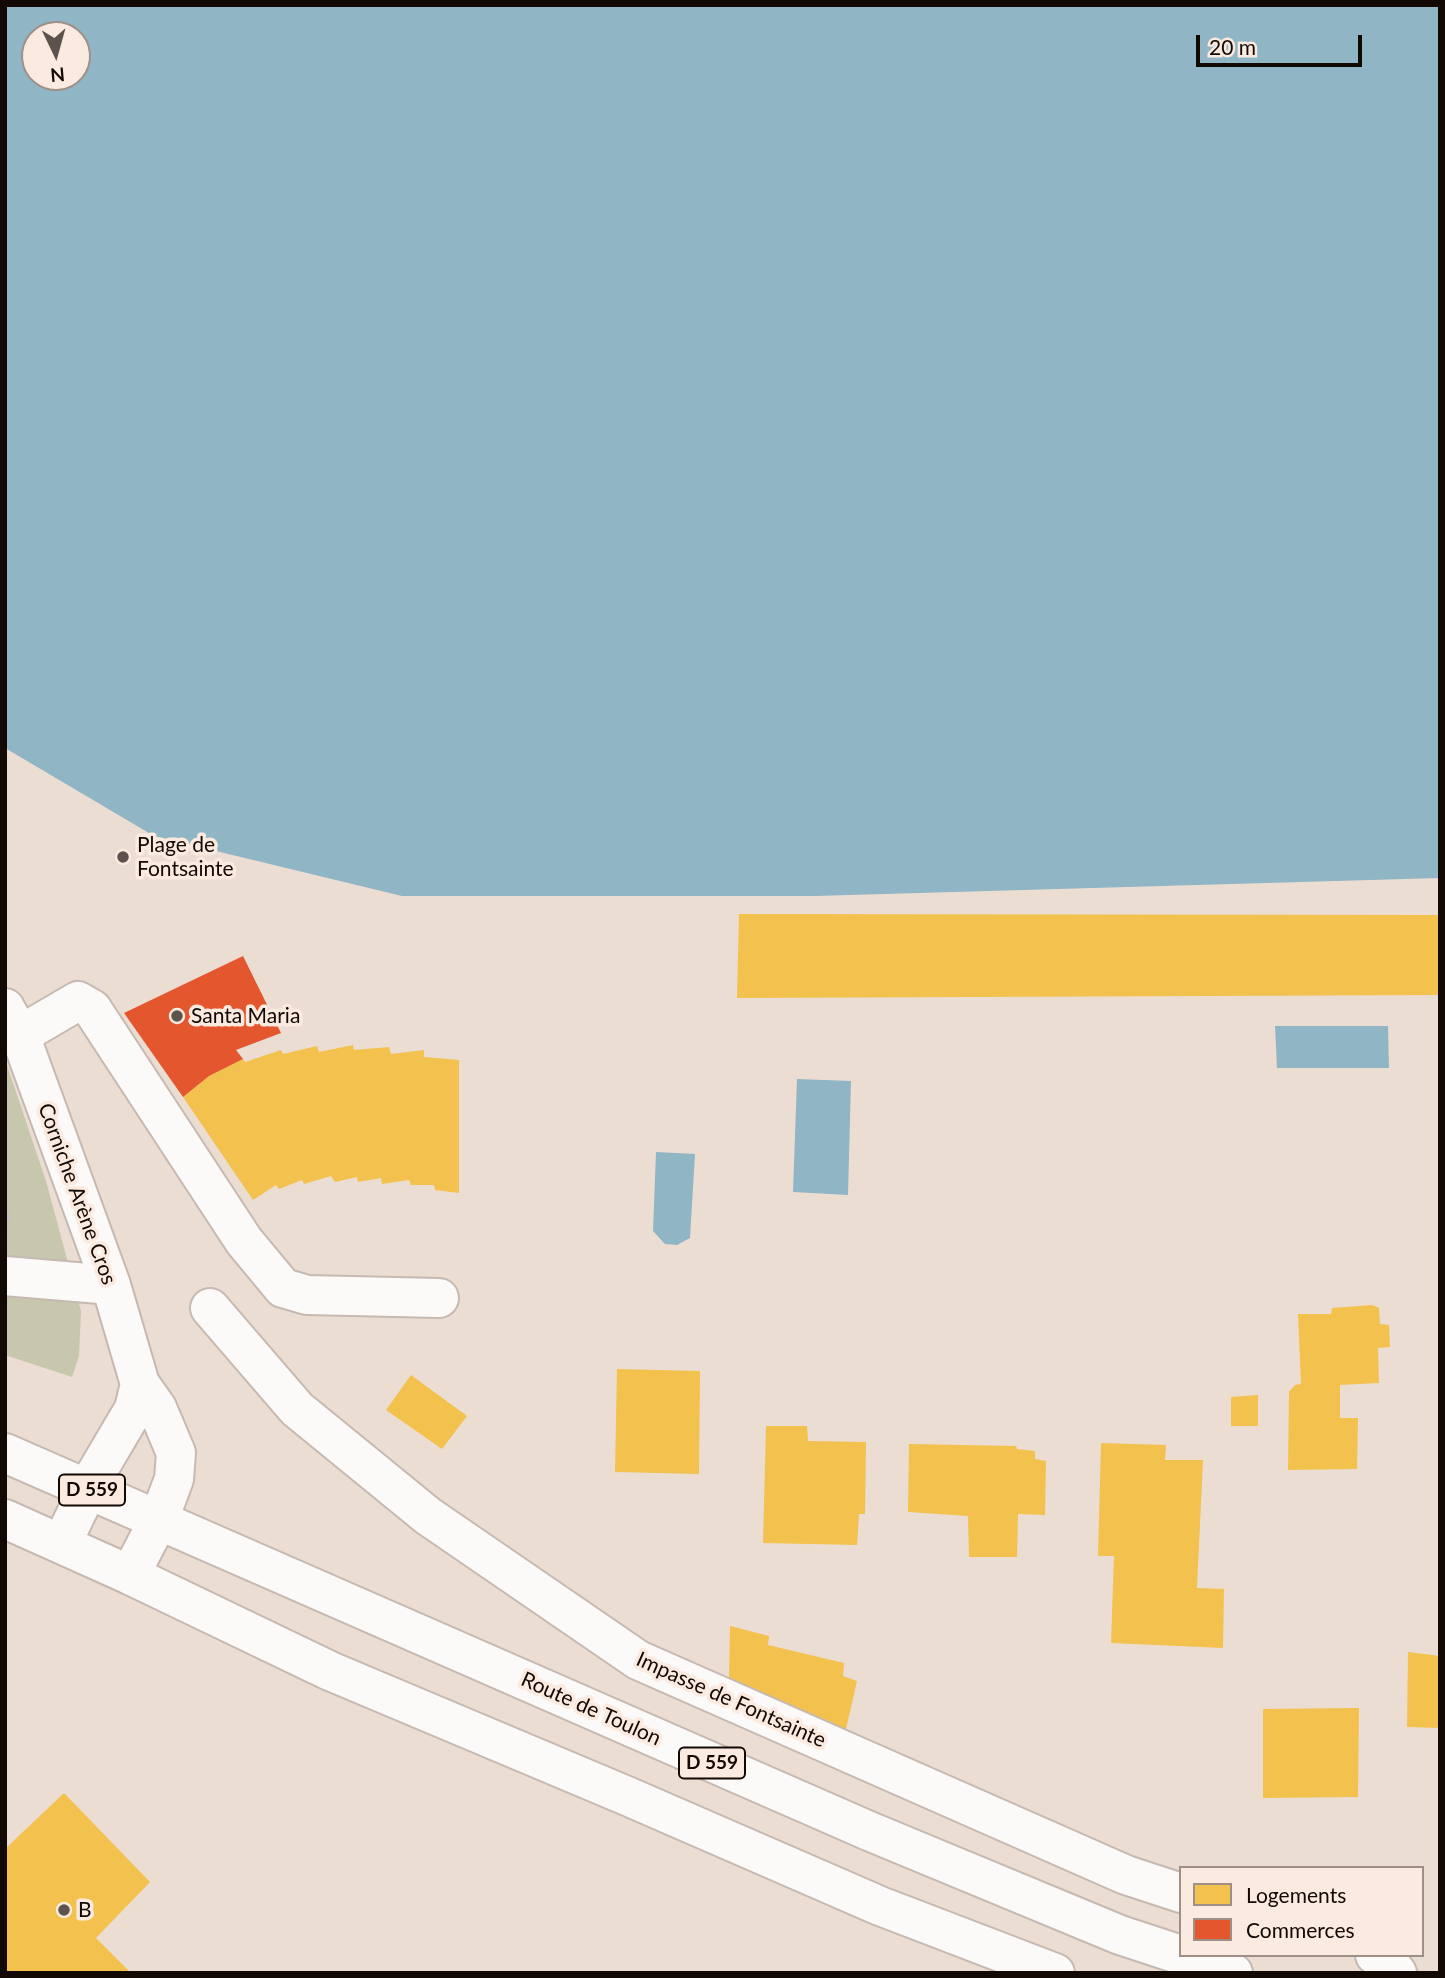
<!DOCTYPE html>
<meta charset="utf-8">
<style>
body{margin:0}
#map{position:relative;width:1445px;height:1978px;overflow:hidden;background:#ecddd2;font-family:Lato,sans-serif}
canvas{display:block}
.frame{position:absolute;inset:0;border:7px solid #120904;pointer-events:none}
.legend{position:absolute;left:1179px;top:1866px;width:245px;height:91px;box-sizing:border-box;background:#fbeadf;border:2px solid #9e9087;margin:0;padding:9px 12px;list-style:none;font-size:21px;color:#120904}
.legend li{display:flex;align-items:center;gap:14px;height:35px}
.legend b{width:35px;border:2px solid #9e9087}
.north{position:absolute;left:21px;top:21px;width:70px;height:70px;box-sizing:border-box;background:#fbeadf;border:2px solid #9e9087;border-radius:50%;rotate:175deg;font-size:19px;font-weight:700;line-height:28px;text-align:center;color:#120904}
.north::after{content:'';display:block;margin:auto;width:24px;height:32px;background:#5e534c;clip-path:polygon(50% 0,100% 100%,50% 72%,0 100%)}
.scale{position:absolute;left:1196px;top:35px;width:166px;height:32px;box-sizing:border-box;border:4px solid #120904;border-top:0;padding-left:9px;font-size:21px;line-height:24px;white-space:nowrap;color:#120904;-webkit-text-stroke:5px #fbeadf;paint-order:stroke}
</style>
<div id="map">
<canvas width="1445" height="1978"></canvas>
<div class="frame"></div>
<ul class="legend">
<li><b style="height:19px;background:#f2c14e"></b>Logements</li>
<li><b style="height:19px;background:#e4572e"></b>Commerces</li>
</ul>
<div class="north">N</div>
<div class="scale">20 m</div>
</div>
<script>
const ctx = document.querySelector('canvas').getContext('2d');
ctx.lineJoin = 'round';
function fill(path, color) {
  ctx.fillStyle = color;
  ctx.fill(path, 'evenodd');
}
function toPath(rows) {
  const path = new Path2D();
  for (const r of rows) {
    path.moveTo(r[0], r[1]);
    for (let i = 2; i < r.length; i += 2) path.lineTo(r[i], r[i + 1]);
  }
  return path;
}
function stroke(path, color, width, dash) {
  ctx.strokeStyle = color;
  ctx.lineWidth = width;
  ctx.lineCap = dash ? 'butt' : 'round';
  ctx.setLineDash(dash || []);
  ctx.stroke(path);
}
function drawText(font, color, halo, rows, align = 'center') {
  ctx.font = font + ' Lato,sans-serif';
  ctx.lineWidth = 7;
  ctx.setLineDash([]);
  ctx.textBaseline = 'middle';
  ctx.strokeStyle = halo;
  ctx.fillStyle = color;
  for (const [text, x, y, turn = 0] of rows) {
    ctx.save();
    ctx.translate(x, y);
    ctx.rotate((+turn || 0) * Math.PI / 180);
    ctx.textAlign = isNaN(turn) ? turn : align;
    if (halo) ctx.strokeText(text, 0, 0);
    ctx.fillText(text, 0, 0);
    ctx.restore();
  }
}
const green = toPath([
 [5,1059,46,1181,81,1311,79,1356,72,1377,5,1355]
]);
const water = toPath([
 [5,5,1440,5,1440,878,815,896,402,896,154,836,5,748],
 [35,35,77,35,77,77,35,77],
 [1275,1026,1388,1026,1389,1068,1277,1068],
 [797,1079,851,1081,848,1195,793,1192],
 [656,1152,695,1154,690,1238,677,1245,665,1244,653,1231]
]);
const homes = toPath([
 [739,914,1440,915,1440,995,737,998],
 [353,1045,354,1050,389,1047,391,1054,424,1050,424,1057,459,1060,459,1193,435,1190,434,1185,411,1185,409,1180,382,1184,381,1178,358,1182,357,1177,335,1182,331,1176,304,1184,302,1180,279,1189,276,1185,253,1200,183,1097,209,1076,243,1059,245,1062,281,1050,283,1054,317,1046,319,1052],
 [1372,1305,1379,1308,1380,1324,1389,1325,1390,1347,1378,1348,1379,1383,1340,1385,1340,1418,1358,1418,1357,1469,1288,1470,1289,1392,1295,1385,1301,1384,1298,1314,1331,1314,1332,1308],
 [617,1369,700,1371,699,1474,615,1472],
 [411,1375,467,1416,442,1449,386,1410],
 [1258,1395,1258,1426,1231,1426,1231,1397],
 [766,1426,807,1426,808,1441,866,1442,865,1514,859,1514,857,1545,763,1543],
 [1101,1443,1166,1445,1165,1460,1203,1460,1197,1588,1224,1589,1223,1648,1111,1643,1114,1556,1098,1556],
 [909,1444,1016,1446,1017,1449,1035,1451,1035,1459,1046,1461,1045,1515,1018,1514,1017,1557,969,1557,968,1516,908,1512],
 [730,1626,769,1636,768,1645,844,1663,843,1676,857,1681,846,1729,729,1679],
 [1408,1652,1440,1656,1440,1728,1407,1727],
 [1359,1708,1358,1797,1263,1798,1263,1709],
 [64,1793,150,1882,96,1938,131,1973,5,1973,5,1849]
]);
const shops = toPath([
 [243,956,281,1033,236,1050,243,1059,209,1076,183,1097,124,1013]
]);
const path = toPath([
 [5,1205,10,1215,7,1227]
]);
const minor = toPath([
 [5,1008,20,1035,111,1285,140,1384,157,1408,176,1453,174,1479,159,1519,130,1575],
 [20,1035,78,1001,92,1009,244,1241,283,1288,307,1295,439,1298],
 [5,1276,111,1285],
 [210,1308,297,1409,428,1516,638,1660,1126,1875,1181,1893],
 [62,1543,95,1475,134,1409,140,1384],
 [1375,1955,1386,1959,1397,1973]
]);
const major = toPath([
 [5,1453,869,1831,1120,1935,1181,1955],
 [5,1519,130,1575,330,1671,627,1796,880,1906,1055,1973],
 [1181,1955,1233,1973]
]);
const markers = [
 [123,857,7,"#5e534c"],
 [177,1016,7,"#5e534c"],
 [64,1910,7,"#5e534c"]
];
const shields = [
 [92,1490,66],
 [712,1763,66]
];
const shieldNames = [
 ["D 559",92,1490],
 ["D 559",712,1763]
];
const poiNames = [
 ["Plage de",137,845],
 ["Fontsainte",137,869],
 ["Santa Maria",191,1016],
 ["B",78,1910]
];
const streetNames = [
 ["Corniche Arène Cros",77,1194,70],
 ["Impasse de Fontsainte",731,1700,24],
 ["Route de Toulon",591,1709,24]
];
fill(green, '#c7c7ad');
fill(water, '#90b5c5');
fill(homes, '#f2c14e');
fill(shops, '#e4572e');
stroke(minor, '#c5b9b1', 42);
stroke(major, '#c5b9b1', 42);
stroke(path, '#c6c1bf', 4.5, [7, 3.5]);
stroke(minor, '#fcfaf8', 38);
stroke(major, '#fcfaf8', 38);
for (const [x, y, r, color] of markers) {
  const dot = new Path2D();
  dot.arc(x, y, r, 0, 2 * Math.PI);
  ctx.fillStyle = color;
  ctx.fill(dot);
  stroke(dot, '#fbeadf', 2.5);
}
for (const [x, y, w] of shields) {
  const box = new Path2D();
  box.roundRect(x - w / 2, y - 15.5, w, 31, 5);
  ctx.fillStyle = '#fbeadf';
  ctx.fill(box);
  stroke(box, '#120904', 2);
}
drawText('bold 19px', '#120904', null, shieldNames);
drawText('21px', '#120904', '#fbeadf', poiNames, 'left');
drawText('21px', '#120904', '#fbeadf', streetNames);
</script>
